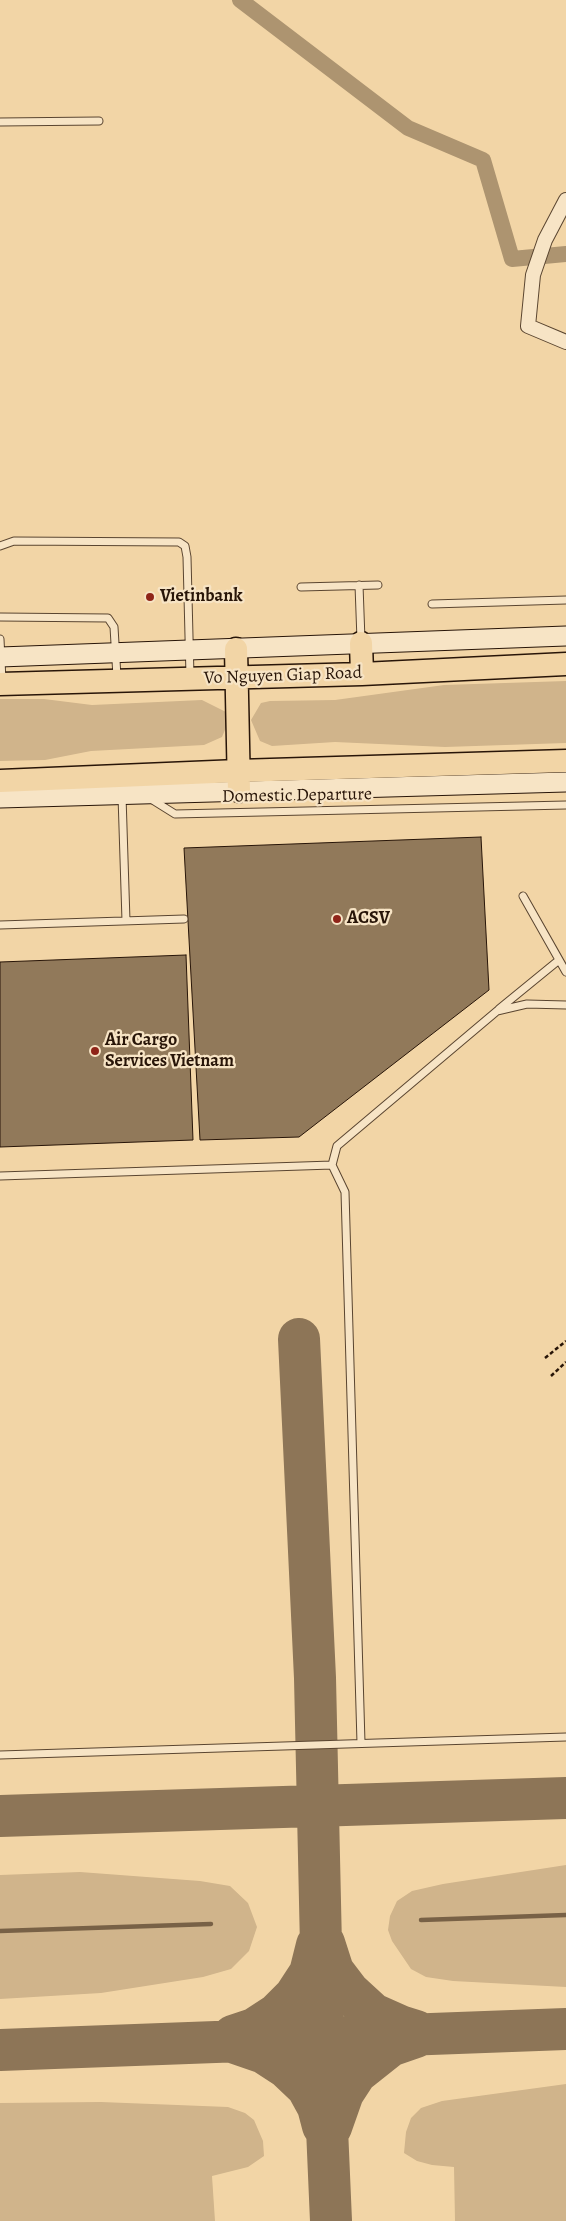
<!DOCTYPE html>
<style>
body{margin:0}
canvas{display:block;background:#f2d5a6}
</style>
<canvas width="566" height="2221"></canvas>
<script>
const ctx = document.querySelector('canvas').getContext('2d');
ctx.lineJoin = 'round';
function fill(path, color) {
  ctx.fillStyle = color;
  ctx.fill(path, 'evenodd');
}
function toPath(rows) {
  const path = new Path2D();
  for (const r of rows) {
    path.moveTo(r[0], r[1]);
    for (let i = 2; i < r.length; i += 2) path.lineTo(r[i], r[i + 1]);
  }
  return path;
}
function stroke(path, color, width, dash) {
  ctx.strokeStyle = color;
  ctx.lineWidth = width;
  ctx.lineCap = dash ? 'butt' : 'round';
  ctx.setLineDash(dash || []);
  ctx.stroke(path);
}
function drawText(font, color, halo, rows, align = 'center') {
  ctx.font = font + ' Alegreya,serif';
  ctx.lineWidth = 4.5;
  ctx.setLineDash([]);
  ctx.textBaseline = 'middle';
  ctx.strokeStyle = halo;
  ctx.fillStyle = color;
  for (const [text, x, y, turn = 0] of rows) {
    ctx.save();
    ctx.translate(x, y);
    ctx.rotate((+turn || 0) * Math.PI / 180);
    ctx.textAlign = isNaN(turn) ? turn : align;
    if (halo) ctx.strokeText(text, 0, 0);
    ctx.fillText(text, 0, 0);
    ctx.restore();
  }
}
const green = toPath([
 [566,681,566,743,445,747,335,742,272,746,260,741,251,720,261,703,270,701,335,700,444,685],
 [0,699,44,699,92,705,202,700,226,712,227,725,222,737,204,745,91,751,45,760,0,761],
 [566,1865,566,1987,453,1981,426,1977,411,1969,392,1941,388,1930,390,1916,397,1901,412,1891,443,1884],
 [80,1872,200,1881,230,1886,248,1903,257,1927,249,1951,231,1969,203,1977,101,1993,0,1999,0,1875],
 [566,2084,566,2221,455,2221,454,2167,432,2165,417,2161,404,2153,406,2132,411,2118,421,2108,442,2101],
 [101,2102,228,2107,245,2113,254,2120,263,2141,264,2156,248,2167,212,2176,215,2221,0,2221,0,2103]
]);
const stream = toPath([
 [421,1920,566,1915],
 [0,1931,211,1924]
]);
const canal = toPath([
 [240,0,408,128,483,160,512,259,566,254]
]);
const taxiway = toPath([
 [299,1339,315,1678,323,2036,331,2221],
 [0,1816,566,1798],
 [324,1943,333,1971,349,1992,373,2014,400,2026,416,2031],
 [233,2036,254,2029,277,2014,295,1996,310,1973,317,1945],
 [235,2043,264,2053,287,2068,307,2087,318,2107,323,2126],
 [0,2050,566,2029],
 [331,2127,343,2093,356,2073,390,2046,416,2037]
]);
const building = toPath([
 [481,837,489,990,299,1137,200,1140,184,848,481,837],
 [186,955,193,1140,0,1147,0,962,186,955]
]);
const path = toPath([
 [545,1358,566,1341],
 [551,1376,566,1362]
]);
const service = toPath([
 [0,122,99,121],
 [0,546,14,541,179,542,185,546,187,557,190,676],
 [359,585,361,640],
 [301,587,378,585],
 [432,604,566,600],
 [0,617,108,618,114,627,117,677],
 [0,639,2,681],
 [122,796,126,921],
 [151,799,175,814,566,805],
 [523,896,566,972],
 [0,925,184,919],
 [499,1009,559,960],
 [332,1165,345,1192,361,1743],
 [0,1176,332,1165,337,1146,497,1011,527,1004,566,1005],
 [0,1755,566,1737]
]);
const minor = toPath([
 [566,200,545,240,533,275,528,326,566,342]
]);
const secondary = toPath([
 [0,657,566,636],
 [0,798,566,782]
]);
const trunk = toPath([
 [361,643,362,674],
 [236,649,239,791],
 [0,684,362,674,566,664],
 [0,781,238,771,566,761]
]);
const markers = [
 [150,597,5,"#8f2418"],
 [337,919,5,"#8f2418"],
 [95,1051,5,"#8f2418"]
];
const poiNames = [
 ["Vietinbank",160,597],
 ["ACSV",347,919],
 ["Air Cargo",105,1041],
 ["Services Vietnam",105,1062]
];
const streetNames = [
 ["Vo Nguyen Giap Road",283,676,-2],
 ["Domestic Departure",297,796,-1]
];
fill(green, '#d0b48b');
stroke(stream, '#786146', 4.5);
stroke(canal, '#ad9470', 16);
stroke(taxiway, '#8d7557', 42);
fill(building, '#91795a');
stroke(building, '#281508', 1);
stroke(service, '#5a4530', 9);
stroke(minor, '#5a4530', 16);
stroke(secondary, '#281508', 21);
stroke(trunk, '#281508', 25);
stroke(path, '#281508', 2.5, [4, 2.5]);
stroke(service, '#f7e4c5', 7);
stroke(minor, '#f7e4c5', 14);
stroke(secondary, '#f7e4c5', 19);
stroke(trunk, '#f2d5a6', 22);
for (const [x, y, r, color] of markers) {
  const dot = new Path2D();
  dot.arc(x, y, r, 0, 2 * Math.PI);
  ctx.fillStyle = color;
  ctx.fill(dot);
  stroke(dot, '#f7e4c5', 2);
}
drawText('bold 18px', '#281508', '#f7e4c5', poiNames, 'left');
drawText('18px', '#281508', '#f7e4c5', streetNames);
</script>
